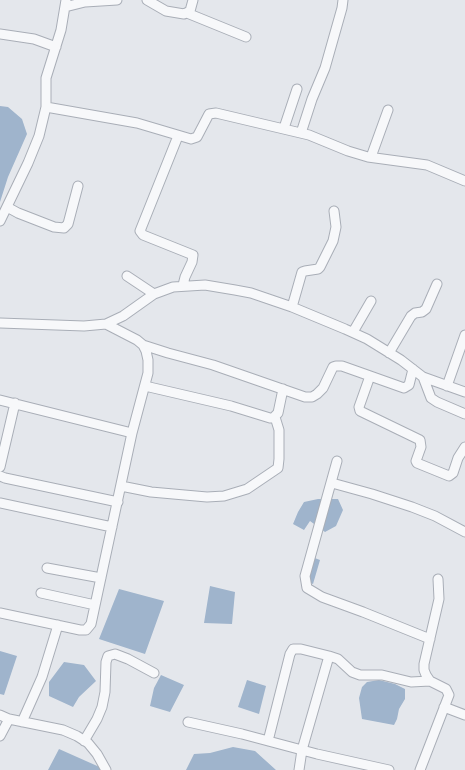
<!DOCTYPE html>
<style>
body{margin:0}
canvas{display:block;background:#e4e7ec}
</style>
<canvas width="465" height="770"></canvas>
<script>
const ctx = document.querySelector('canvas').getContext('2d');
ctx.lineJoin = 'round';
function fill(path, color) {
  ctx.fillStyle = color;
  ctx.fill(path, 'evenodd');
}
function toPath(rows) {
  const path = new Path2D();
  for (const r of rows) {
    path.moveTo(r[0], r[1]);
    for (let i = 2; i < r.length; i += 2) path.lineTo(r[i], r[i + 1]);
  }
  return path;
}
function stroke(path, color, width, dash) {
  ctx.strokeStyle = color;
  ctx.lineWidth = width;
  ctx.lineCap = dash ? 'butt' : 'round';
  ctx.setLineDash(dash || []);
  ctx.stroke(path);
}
const water = toPath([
 [0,106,8,107,22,119,27,134,8,177,0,202],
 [318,499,338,499,343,510,336,526,325,532,310,521,304,530,293,524,298,512,304,502],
 [312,557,320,560,313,584,304,579],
 [210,586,235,592,232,624,204,623],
 [119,589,164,601,145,654,99,639],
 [0,651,17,656,4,695,0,694],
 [64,662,84,665,96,681,79,697,73,707,49,696,49,682],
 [161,675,184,685,170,712,150,706,154,688],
 [247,680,266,686,259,714,238,707],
 [379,680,395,684,405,689,405,699,399,709,397,719,394,725,362,719,359,698,362,687,367,682],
 [233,747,255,751,276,770,186,770,194,754,210,753],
 [59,749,104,769,103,770,48,770]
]);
const minor = toPath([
 [147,0,166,11,184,14,190,11,193,0],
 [65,7,85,2,117,0],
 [187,13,246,37],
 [0,34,34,39,56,47],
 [46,107,137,123,191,139,197,137,209,114,216,113,309,135,348,151,368,157,427,165,465,181],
 [284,128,297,89],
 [301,133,312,99,325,68,342,8,343,0],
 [178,136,140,231,143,235,193,255,192,262,185,277,183,285],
 [371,157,388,110],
 [7,207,18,213,54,227,64,228,68,224,78,186],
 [0,221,28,163,39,136,46,107,46,78,61,30,66,0],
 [127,276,154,294],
 [292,307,302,272,305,271,318,269,320,267,333,241,336,227,334,211],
 [0,323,84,326,106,324,123,316,154,294,173,287,205,285,235,290,251,293,292,307,345,329,367,339,401,360,423,377,431,398,437,402,465,414],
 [353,332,371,301],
 [143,345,168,353,213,365,305,397,312,397,317,394,323,388,333,367,336,366,342,366,404,388,409,385,413,369],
 [389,353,411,316,415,313,422,312,426,309,437,284],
 [370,376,359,407,360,411,420,440,421,447,416,461,417,463,449,476,453,473,458,458,465,447],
 [423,377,465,392],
 [145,386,231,406,270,418,273,418,278,413,283,389],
 [447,386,465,335],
 [0,400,132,433],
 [337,461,305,576,307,588,322,597,363,612,430,639],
 [0,467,15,403],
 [0,476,5,478,118,502],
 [332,483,372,494,412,507,435,516,465,532],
 [121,486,151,492,207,497,224,496,247,489,278,468,279,459,279,430,275,417],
 [0,503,112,527],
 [47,568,101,578],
 [41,593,95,605],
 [0,613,80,630,86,630,91,624,132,433,148,373,148,360,146,351,143,345,137,340,106,324],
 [444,707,465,715],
 [0,715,9,719,63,730,77,736,88,743,97,754,106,770],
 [22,722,42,677,58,625],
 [188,722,242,734,317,754,389,770],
 [0,736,9,719],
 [84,741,97,719,102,707,105,692,106,662,108,656,115,654,128,659,154,673],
 [268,741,290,654,293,649,301,649,329,656,338,659,352,672,360,675,382,675,411,682,430,681],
 [299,770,302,750,329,656],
 [420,770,449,695,446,689,430,681,426,675,424,670,424,664,439,599,438,579]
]);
fill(water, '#9fb4cc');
stroke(minor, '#a9aeb7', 11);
stroke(minor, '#f7f8fa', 9);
</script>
